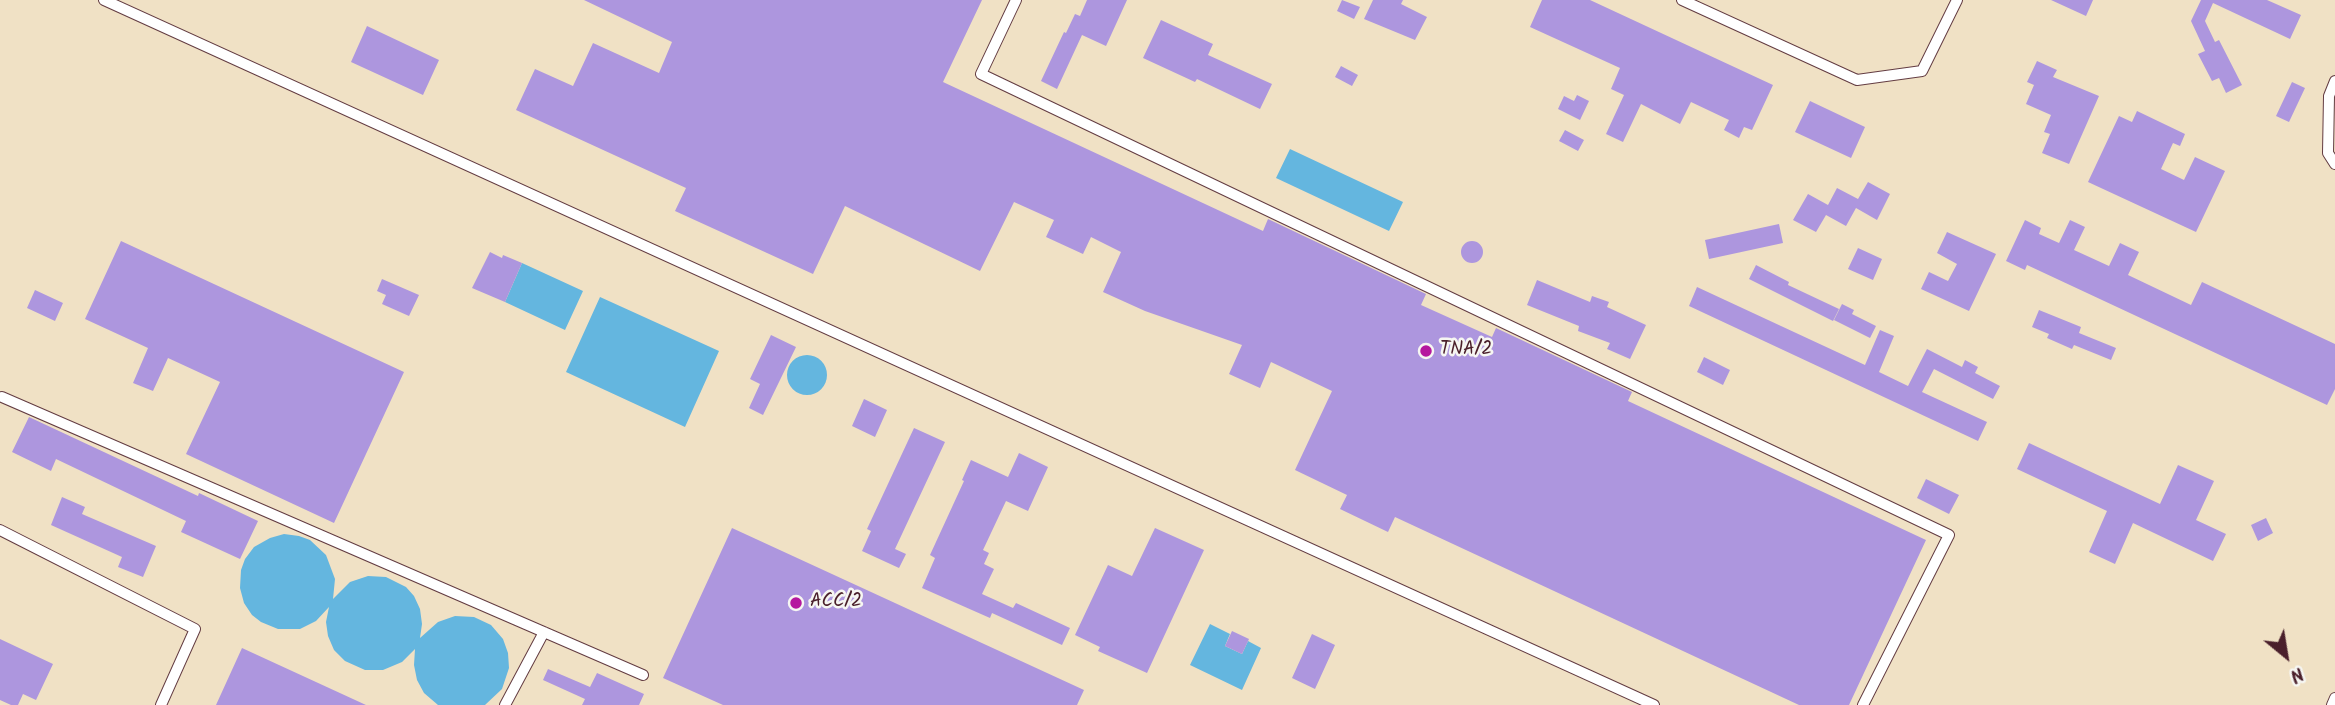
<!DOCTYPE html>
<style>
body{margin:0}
#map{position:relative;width:2335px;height:705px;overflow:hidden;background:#f0e1c5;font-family:Kalam,sans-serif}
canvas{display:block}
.north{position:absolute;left:2251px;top:621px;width:70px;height:70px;-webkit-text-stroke:5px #f6f6f2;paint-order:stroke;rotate:150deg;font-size:19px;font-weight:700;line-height:28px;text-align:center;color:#4a1f2b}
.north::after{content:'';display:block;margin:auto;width:24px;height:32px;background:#4a1f2b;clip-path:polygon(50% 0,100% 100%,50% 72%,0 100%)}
</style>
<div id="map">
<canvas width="2335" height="705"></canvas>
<div class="north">N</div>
</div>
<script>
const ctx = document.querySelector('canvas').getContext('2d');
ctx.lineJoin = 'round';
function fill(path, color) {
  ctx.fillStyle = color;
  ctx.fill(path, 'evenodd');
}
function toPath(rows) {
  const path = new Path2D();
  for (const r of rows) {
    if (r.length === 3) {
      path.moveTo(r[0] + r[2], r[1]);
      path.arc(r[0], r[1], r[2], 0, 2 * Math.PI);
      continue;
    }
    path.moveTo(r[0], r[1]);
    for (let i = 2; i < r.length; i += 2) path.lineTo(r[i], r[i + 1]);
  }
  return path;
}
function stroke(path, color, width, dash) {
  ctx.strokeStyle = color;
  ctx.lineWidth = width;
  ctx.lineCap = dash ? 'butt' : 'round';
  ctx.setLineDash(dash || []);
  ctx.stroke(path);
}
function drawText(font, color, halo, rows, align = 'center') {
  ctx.font = font + ' Kalam,sans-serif';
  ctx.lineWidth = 5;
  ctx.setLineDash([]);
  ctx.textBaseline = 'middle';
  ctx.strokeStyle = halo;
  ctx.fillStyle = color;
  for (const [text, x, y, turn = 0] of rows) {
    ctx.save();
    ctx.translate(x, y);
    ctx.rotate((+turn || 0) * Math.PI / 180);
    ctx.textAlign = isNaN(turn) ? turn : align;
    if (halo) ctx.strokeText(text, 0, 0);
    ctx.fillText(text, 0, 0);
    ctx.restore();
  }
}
const water = toPath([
 [1290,149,1403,202,1389,231,1276,178],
 [522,263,583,291,565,330,505,302],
 [600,297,719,351,685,427,566,372],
 [807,375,20],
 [284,534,299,536,310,540,326,555,335,579,333,599,350,582,368,576,386,577,406,587,414,596,420,609,422,624,420,638,438,622,455,616,474,617,491,625,503,639,508,653,509,668,502,689,485,705,438,705,424,693,417,680,414,665,415,649,402,662,383,670,365,670,345,661,334,650,328,636,326,622,329,607,316,621,300,629,278,629,261,622,252,615,244,603,240,588,241,570,245,559,254,547,270,538],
 [1210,624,1230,634,1225,646,1242,654,1248,641,1261,648,1242,690,1190,665]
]);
const building = toPath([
 [584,0,982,0,943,82,1263,231,1268,219,1426,294,1421,305,1492,337,1496,328,1632,392,1628,401,1926,540,1849,705,1799,705,1395,517,1388,532,1340,509,1347,495,1295,470,1332,391,1271,362,1260,388,1229,374,1242,345,1145,311,1103,292,1121,252,1091,237,1083,254,1046,237,1054,220,1014,202,980,271,845,206,813,274,675,211,686,188,516,110,535,69,573,86,593,43,659,73,672,42],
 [1087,0,1127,0,1106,46,1082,35,1057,89,1041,81,1064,32,1066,33,1075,14,1080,16],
 [1342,0,1360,7,1354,19,1337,11],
 [1373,0,1403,0,1401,4,1427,17,1415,40,1364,19],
 [1542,0,1590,0,1773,85,1752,130,1744,127,1739,138,1724,130,1729,120,1691,102,1680,124,1641,104,1623,142,1606,134,1624,95,1611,89,1620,68,1530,27],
 [2051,0,2093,0,2086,16],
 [2201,0,2267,0,2301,15,2290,39,2213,3,2205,21,2215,42,2219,40,2242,85,2226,93,2219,78,2212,81,2198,54,2205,51,2191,21],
 [1161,20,1213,44,1208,55,1272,84,1260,109,1197,79,1195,82,1143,58],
 [367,26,439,60,423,95,351,62],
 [2037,61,2057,70,2053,77,2099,96,2069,164,2042,153,2050,134,2044,132,2051,115,2026,104,2034,85,2027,82],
 [1341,66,1358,75,1352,86,1335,77],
 [2292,82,2305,88,2289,122,2276,116],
 [1577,95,1589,101,1580,120,1558,109,1564,96,1574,101],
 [1810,101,1865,127,1851,158,1795,132],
 [2137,111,2185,134,2180,146,2173,143,2161,169,2184,180,2195,157,2225,171,2196,232,2088,182,2119,116,2132,122],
 [1565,130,1584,140,1578,151,1559,141],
 [1868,182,1890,194,1877,220,1856,208,1846,226,1826,215,1816,232,1793,220,1808,194,1828,205,1837,188,1858,199],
 [2025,220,2041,228,2039,234,2059,243,2070,220,2085,227,2074,250,2109,266,2120,243,2139,252,2128,275,2191,305,2202,282,2335,344,2335,389,2327,405,2027,265,2025,270,2006,261],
 [1779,224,1783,243,1709,259,1705,240],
 [1947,232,1996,254,1969,311,1921,289,1929,272,1948,281,1957,264,1937,253],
 [1472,252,11],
 [121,241,404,372,334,523,186,454,220,382,168,358,153,391,133,383,148,348,85,319],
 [1858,248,1882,259,1873,280,1848,269],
 [490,252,502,258,503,255,522,263,505,302,472,288],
 [1756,265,1789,282,1788,285,1839,309,1833,321,1749,279],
 [382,279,419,295,409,316,382,304,386,295,377,291],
 [1537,280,1590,302,1592,296,1609,302,1607,307,1646,325,1630,359,1607,349,1610,343,1578,331,1579,326,1527,305],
 [1697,287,1865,365,1880,330,1894,336,1879,372,1908,386,1927,349,1962,367,1965,360,1978,367,1975,373,2000,386,1993,399,1934,369,1922,392,1987,422,1978,441,1689,306],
 [35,290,63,303,55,321,27,308],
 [1842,304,1854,310,1852,314,1876,326,1870,338,1834,320],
 [2039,310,2081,327,2079,333,2116,348,2111,360,2074,345,2072,349,2047,338,2049,334,2032,327],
 [771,335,796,347,763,415,749,408,760,384,750,379],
 [1704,357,1730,370,1723,385,1697,372],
 [864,399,887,410,875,437,852,426],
 [29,417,198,496,199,493,258,521,240,559,181,532,186,521,56,459,51,471,12,452],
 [914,428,945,442,895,549,906,554,899,568,862,551,871,531,867,529],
 [2029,443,2160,504,2178,465,2214,481,2196,520,2226,534,2213,561,2133,523,2115,564,2089,552,2107,511,2017,469],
 [1019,453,1048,467,1028,511,1006,501,983,550,989,553,984,564,994,569,982,594,1013,608,1016,603,1070,628,1062,645,992,613,990,618,922,588,935,558,930,555,964,481,962,480,971,460,1008,477],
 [1926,479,1959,495,1949,514,1917,498],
 [62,497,85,507,82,514,156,546,143,577,118,567,122,557,51,525],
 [2266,518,2273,533,2258,541,2251,525],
 [732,528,1084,690,1077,705,723,705,663,678],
 [1155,528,1204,550,1147,673,1098,651,1100,647,1075,635,1108,565,1132,576],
 [1232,631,1249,639,1242,654,1225,646],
 [1312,634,1335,645,1315,689,1292,678],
 [0,639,53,664,36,700,23,694,18,705,11,705,0,700],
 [242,648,366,705,216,705],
 [548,669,590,687,597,673,644,694,639,705,582,705,585,699,543,680]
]);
const lane = toPath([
 [104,0,1654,705],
 [1016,0,981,74,1949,535,1863,705],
 [1682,0,1857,80,1922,71,1957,0],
 [2335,81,2329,96,2328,153,2335,164],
 [2,397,643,675],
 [0,530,195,629,161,705],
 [505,705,544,632],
 [2332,705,2335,698]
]);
const markers = [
 [1426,351,7,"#b5179e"],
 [796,603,7,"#b5179e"]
];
const poiNames = [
 ["TNA/2",1440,351],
 ["ACC/2",810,603]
];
fill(water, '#64b6df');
fill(building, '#ad96de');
stroke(lane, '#633c42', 12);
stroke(lane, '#fff', 10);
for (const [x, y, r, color] of markers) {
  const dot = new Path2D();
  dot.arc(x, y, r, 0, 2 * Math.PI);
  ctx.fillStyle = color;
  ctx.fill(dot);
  stroke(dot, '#f6f6f2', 2.5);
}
drawText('19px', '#4a1f2b', '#f6f6f2', poiNames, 'left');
</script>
